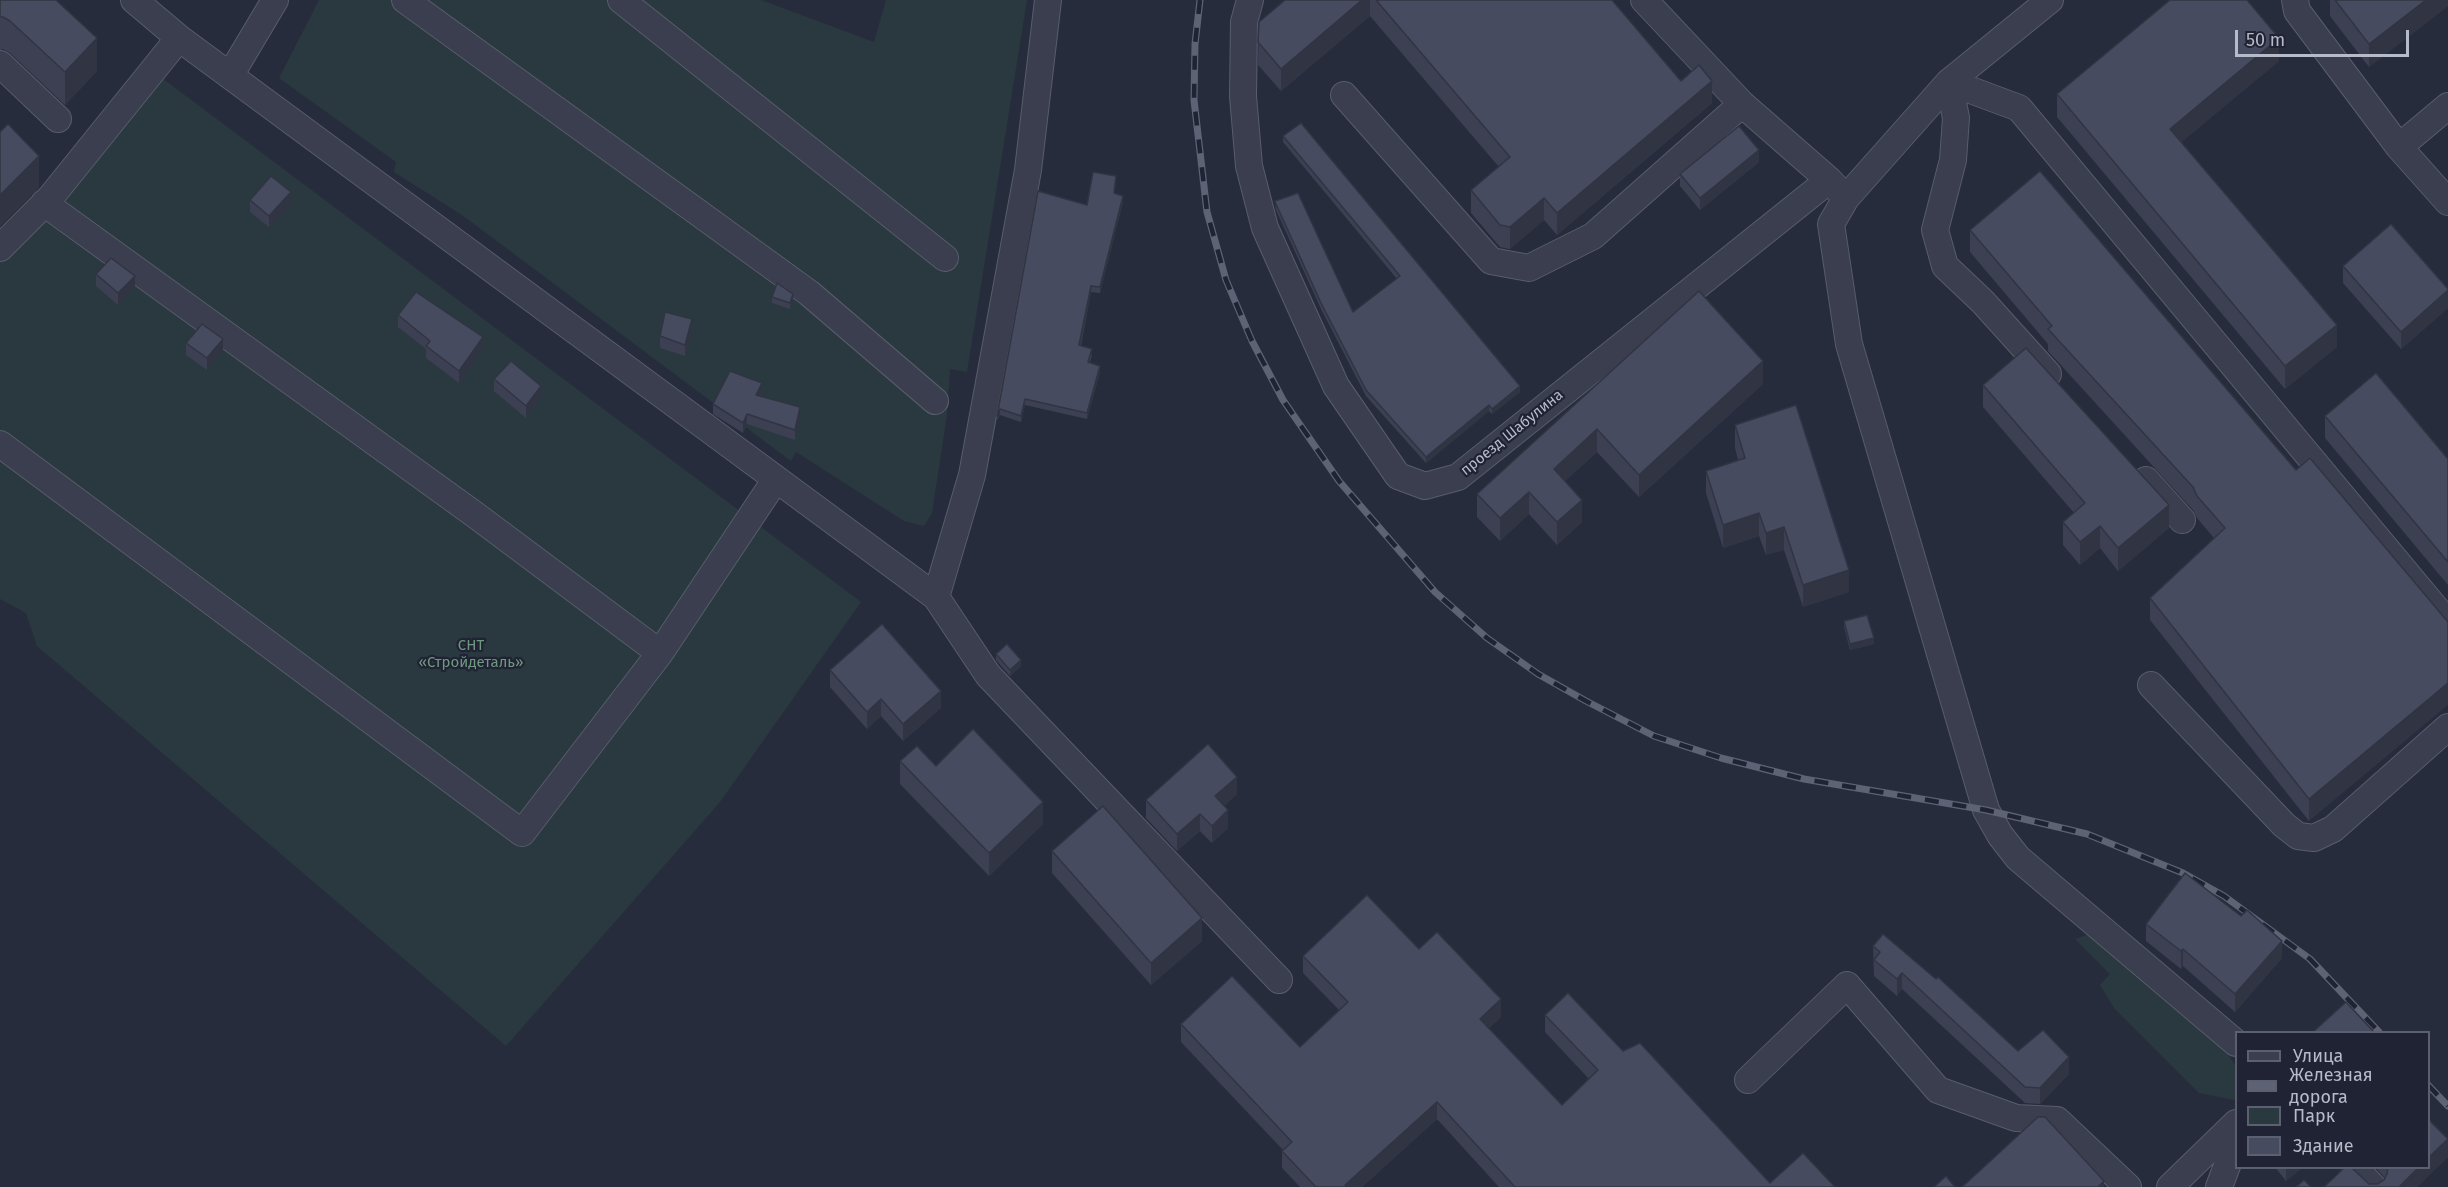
<!DOCTYPE html>
<meta charset="utf-8">
<style>
body{margin:0}
#map{position:relative;width:2448px;height:1187px;overflow:hidden;background:#272c3d;font-family:"Fira Sans",sans-serif}
canvas{display:block}
.legend{position:absolute;left:2235px;top:1031px;width:195px;height:138px;box-sizing:border-box;background:#1f2333;border:2px solid #5c5f6f;margin:0;padding:8px 10px;list-style:none;font-size:18px;color:#b7bac8}
.legend li{display:flex;align-items:center;gap:12px;height:30px}
.legend b{width:30px;border:2px solid #5c5f6f}
.scale{position:absolute;left:2235px;top:30px;width:174px;height:27px;box-sizing:border-box;border:3px solid #b7bac8;border-top:0;padding-left:8px;font-size:18px;line-height:21px;white-space:nowrap;color:#b7bac8;-webkit-text-stroke:4px #1f2333;paint-order:stroke}
</style>
<div id="map">
<canvas width="2448" height="1187"></canvas>
<ul class="legend">
<li><b style="height:8px;background:#3a3e4e"></b>Улица</li>
<li><b style="height:8px;background:#5d6274"></b>Железная дорога</li>
<li><b style="height:16px;background:#29393f"></b>Парк</li>
<li><b style="height:16px;background:#464b5f"></b>Здание</li>
</ul>
<div class="scale">50 m</div>
</div>
<script>
const ctx = document.querySelector('canvas').getContext('2d');
ctx.lineJoin = 'round';
function fill(path, color) {
  ctx.fillStyle = color;
  ctx.fill(path, 'evenodd');
}
function toPath(rows) {
  const path = new Path2D();
  for (const r of rows) {
    path.moveTo(r[0], r[1]);
    for (let i = 2; i < r.length; i += 2) path.lineTo(r[i], r[i + 1]);
  }
  return path;
}
function stroke(path, color, width, dash) {
  ctx.strokeStyle = color;
  ctx.lineWidth = width;
  ctx.lineCap = dash ? 'butt' : 'round';
  ctx.setLineDash(dash || []);
  ctx.stroke(path);
}
function drawText(font, color, halo, rows, align = 'center') {
  ctx.font = font + ' "Fira Sans",sans-serif';
  ctx.lineWidth = 4.5;
  ctx.setLineDash([]);
  ctx.textBaseline = 'middle';
  ctx.strokeStyle = halo;
  ctx.fillStyle = color;
  for (const [text, x, y, turn = 0] of rows) {
    ctx.save();
    ctx.translate(x, y);
    ctx.rotate((+turn || 0) * Math.PI / 180);
    ctx.textAlign = isNaN(turn) ? turn : align;
    if (halo) ctx.strokeText(text, 0, 0);
    ctx.fillText(text, 0, 0);
    ctx.restore();
  }
}
const green = toPath([
 [319,0,761,0,874,42,886,0,1027,0,967,372,950,369,947,415,932,513,924,526,904,521,796,452,791,461,462,215,394,172,396,162,279,78],
 [158,75,861,602,720,802,506,1046,37,646,26,613,0,599,0,259],
 [2095,932,2224,1048,2236,1067,2235,1100,2199,1093,2114,1008,2100,985,2110,974,2075,939]
]);
const minor = toPath([
 [134,0,179,38,936,597,988,675,1279,980],
 [405,0,809,293,935,401],
 [621,0,945,258],
 [1250,0,1244,22,1243,96,1249,166,1265,228,1336,386,1398,476,1425,486,1458,477,1829,180,1846,198],
 [1644,0,1742,104,1829,180],
 [2050,0,1949,82,1846,198,1831,224,1849,344,1986,810,2000,835,2018,858,2236,1043],
 [2295,0,2297,11,2399,147,2448,106],
 [0,64,58,119],
 [231,74,275,0],
 [1949,82,2019,108,2448,623],
 [1949,82,1956,118,1953,160,1935,230,1945,266,1983,302,2048,374],
 [1344,95,1491,261,1529,268,1593,236,1742,104],
 [2399,147,2448,202],
 [44,203,474,514,660,653,776,479],
 [0,248,50,198,179,38],
 [0,444,522,833,660,653],
 [2146,480,2182,520],
 [936,597,972,475,1028,170,1048,0],
 [2151,685,2284,825,2298,836,2314,838,2333,829,2448,727],
 [1748,1080,1847,985,1938,1090,2016,1118,2057,1120,2128,1187],
 [2355,1168,2373,1187],
 [2170,1187,2236,1123],
 [2219,1187,2236,1142]
]);
const rail = toPath([
 [1200,0,1195,44,1194,100,1207,212,1226,280,1252,341,1283,400,1339,481,1435,592,1487,638,1538,674,1586,701,1654,736,1721,758,1804,779,1986,810,2087,834,2183,873,2224,896,2310,959,2379,1032],
 [2428,1085,2448,1106]
]);
const wall = toPath([
 [0,0,97,71,65,105,10,53,3,49,0,50],
 [1285,0,1612,0,1681,81,1712,103,1557,235,1544,220,1510,249,1500,247,1471,213,1471,190,1499,167,1370,16,1281,91,1258,65,1259,22],
 [2330,0,2448,0,2448,6,2369,67,2330,16],
 [2279,61,2181,142,2337,347,2285,389,2057,117,2057,94],
 [1283,136,1520,392,1492,414,1489,411,1426,463,1366,396,1321,309,1276,210,1275,201,1353,312,1397,279,1283,142],
 [1759,162,1700,210,1680,186,1680,174],
 [1116,182,1114,194,1123,202,1100,293,1091,292,1081,346,1092,355,1090,362,1100,372,1087,419,1025,405,1021,422,1000,415,997,421,1038,191,1087,205],
 [250,200,291,204,269,227,250,212],
 [1970,230,2296,470,2310,458,2309,821,2150,620,2150,598,2214,538,2197,518,2193,510,2048,351,2048,344,1970,252],
 [2343,266,2448,289,2448,308,2401,349,2343,283],
 [96,274,135,287,118,305,96,286],
 [1699,291,1763,384,1639,497,1597,452,1565,481,1582,522,1557,545,1529,514,1500,541,1477,517,1477,494],
 [772,297,793,300,790,309,772,303],
 [398,315,483,349,459,383,426,358,426,349,398,327],
 [692,331,685,356,660,348,660,336],
 [186,343,223,351,207,370,186,355],
 [494,379,541,398,526,418,494,391],
 [1983,385,2169,528,2118,571,2100,548,2080,565,2063,545,2063,522,2074,513,1983,407],
 [762,393,761,397,800,417,795,440,747,424,743,433,713,414,713,404],
 [2325,416,2448,459,2448,585,2325,438],
 [1735,425,1849,592,1803,607,1784,550,1766,555,1759,536,1723,548,1706,493,1706,471,1738,460,1735,448],
 [1844,621,1874,644,1850,650,1844,627],
 [996,654,1021,666,1010,676,996,660],
 [830,670,941,708,903,741,881,716,867,729,830,687],
 [900,761,936,766,1043,824,989,876,900,784],
 [1237,794,1224,806,1228,828,1212,843,1200,831,1177,851,1146,818,1146,800],
 [1052,851,1202,941,1151,985,1052,873],
 [2146,924,2282,958,2235,1012,2183,966,2181,969,2146,941],
 [1873,946,2018,1051,2069,1074,2040,1104,2025,1103,1902,989,1897,996,1874,976],
 [1419,949,1501,1017,1489,1028,1562,1105,1589,1079,1545,1032,1545,1015,1623,1051,1770,1183,1835,1187,1499,1187,1437,1119,1362,1187,1300,1187,1282,1168,1282,1151,1283,1150,1181,1042,1181,1024,1300,1047,1339,1010,1303,973,1303,956],
 [2448,1139,2448,1157,2417,1187,2369,1184,2377,1184,2384,1180,2385,1178,2375,1167,2428,1167],
 [2275,1167,2303,1167,2286,1181]
]);
const shadedWall = toPath([
 [1362,0,1370,0,1370,16,1281,91,1281,69],
 [2426,0,2448,0,2448,6,2369,67,2369,44],
 [97,38,97,71,65,105,65,72],
 [2279,38,2279,61,2170,152,2170,129],
 [1712,81,1712,103,1557,235,1557,213],
 [1759,150,1759,162,1700,210,1700,198],
 [39,156,39,188,0,227,0,195],
 [291,192,291,204,269,227,269,216],
 [1123,196,1123,202,1100,293,1100,287],
 [1544,198,1544,220,1510,249,1510,227],
 [135,276,135,287,118,305,118,293],
 [1091,286,1091,292,1079,351,1079,345],
 [2448,290,2448,308,2401,349,2401,332],
 [793,294,793,300,790,309,790,303],
 [692,319,692,331,685,356,685,345],
 [2337,325,2337,347,2285,389,2285,366],
 [483,337,483,349,459,383,459,371],
 [223,339,223,351,207,370,207,358],
 [1763,361,1763,384,1639,497,1639,475],
 [1100,366,1100,372,1087,419,1087,413],
 [762,383,762,393,756,405,756,395],
 [541,386,541,398,526,418,526,406],
 [1520,386,1520,392,1492,414,1492,409],
 [1025,399,1025,405,1021,422,1021,416],
 [1489,405,1489,411,1426,463,1426,457],
 [800,407,800,417,795,440,795,430],
 [1000,409,1000,415,997,421,997,416],
 [747,414,747,424,743,433,743,423],
 [1597,429,1597,452,1554,491,1554,469],
 [1529,492,1529,514,1500,541,1500,518],
 [1582,500,1582,522,1557,545,1557,522],
 [2169,505,2169,528,2118,571,2118,548],
 [1759,513,1759,536,1723,548,1723,525],
 [2100,526,2100,548,2080,565,2080,542],
 [1784,527,1784,550,1766,555,1766,533],
 [1849,570,1849,592,1803,607,1803,585],
 [1874,638,1874,644,1850,650,1850,644],
 [1021,660,1021,666,1010,676,1010,670],
 [2448,683,2448,705,2309,821,2309,799],
 [941,691,941,708,903,741,903,724],
 [881,699,881,716,867,729,867,712],
 [1237,777,1237,794,1215,814,1215,796],
 [1043,802,1043,824,989,876,989,853],
 [1228,810,1228,828,1212,843,1212,826],
 [1200,814,1200,831,1177,851,1177,834],
 [1202,918,1202,941,1151,985,1151,963],
 [2282,941,2282,958,2235,1012,2235,994],
 [2183,949,2183,966,2181,969,2181,951],
 [1902,973,1902,989,1897,996,1897,979],
 [1501,999,1501,1017,1480,1036,1480,1019],
 [2069,1057,2069,1074,2040,1104,2040,1088],
 [1437,1102,1437,1119,1362,1187,1345,1187,1345,1185],
 [2448,1139,2448,1157,2417,1187,2399,1187,2419,1167,2428,1167,2428,1158],
 [2288,1167,2303,1167,2286,1181,2286,1169],
 [2104,1181,2104,1187,2098,1187]
]);
const building = toPath([
 [0,0,56,0,97,38,65,72,10,21,3,17,0,17,0,0],
 [1285,0,1362,0,1281,69,1258,42,1259,22,1285,0],
 [1376,0,1612,0,1681,81,1699,65,1712,81,1557,213,1544,198,1510,227,1500,225,1471,190,1510,157,1376,0],
 [2170,0,2247,0,2279,38,2170,129,2337,325,2285,366,2057,94,2170,0],
 [2335,0,2426,0,2369,44,2335,0],
 [1301,123,1520,386,1492,409,1489,405,1426,457,1366,390,1321,303,1276,204,1275,201,1298,193,1353,312,1400,276,1283,136,1301,123],
 [8,124,39,156,0,195,0,132,8,124],
 [1739,126,1759,150,1700,198,1680,174,1739,126],
 [2040,171,2296,470,2310,458,2448,622,2448,683,2309,799,2150,598,2225,528,2197,496,2193,487,2048,329,2052,326,1970,230,2040,171],
 [1093,172,1116,176,1114,193,1123,196,1100,287,1091,286,1079,345,1092,349,1088,362,1100,366,1087,413,1025,399,1021,416,1000,409,997,416,1038,191,1087,205,1093,172],
 [271,176,291,192,269,216,250,200,271,176],
 [2391,224,2448,289,2448,290,2401,332,2343,266,2391,224],
 [111,258,135,276,118,293,96,274,111,258],
 [777,283,793,294,790,303,772,297,777,283],
 [1699,291,1763,361,1639,475,1597,429,1554,469,1582,500,1557,522,1529,492,1500,518,1477,494,1699,291],
 [416,292,483,337,459,371,426,346,430,341,398,315,416,292],
 [665,312,692,319,685,345,660,336,665,312],
 [202,324,223,339,207,358,186,343,202,324],
 [2026,348,2169,505,2118,548,2100,526,2080,542,2063,522,2085,503,1983,385,2026,348],
 [511,361,541,386,526,406,494,379,511,361],
 [730,371,762,383,756,395,800,407,795,430,747,414,743,423,713,404,730,371],
 [2376,373,2448,459,2448,562,2325,416,2376,373],
 [1796,405,1849,570,1803,585,1784,527,1766,533,1759,513,1723,525,1706,471,1745,458,1735,425,1796,405],
 [1867,615,1874,638,1850,644,1844,621,1867,615],
 [882,624,941,691,903,724,881,699,867,712,830,670,882,624],
 [1007,644,1021,660,1010,670,996,654,1007,644],
 [973,729,1043,802,989,853,900,761,917,746,936,766,973,729],
 [1208,744,1237,777,1215,796,1228,810,1212,826,1200,814,1177,834,1146,800,1208,744],
 [1103,806,1202,918,1151,963,1052,851,1103,806],
 [2185,873,2241,916,2247,910,2282,941,2235,994,2183,949,2181,951,2146,924,2185,873],
 [1367,895,1419,949,1437,932,1501,999,1480,1019,1562,1105,1598,1070,1545,1015,1568,993,1623,1051,1640,1043,1770,1183,1803,1153,1835,1187,1515,1187,1437,1102,1345,1185,1347,1187,1316,1187,1282,1151,1292,1142,1181,1024,1232,976,1300,1047,1348,1002,1303,956,1367,895],
 [1883,934,1936,979,1938,977,2018,1051,2043,1030,2069,1057,2040,1088,2025,1087,1902,973,1897,979,1874,960,1880,952,1873,946,1883,934],
 [2346,1002,2374,1032,2313,1032,2346,1002],
 [2038,1117,2045,1117,2104,1181,2098,1187,1962,1187,2038,1117],
 [2428,1119,2448,1139,2428,1158,2428,1119],
 [2345,1167,2351,1167,2369,1184,2377,1184,2384,1180,2387,1174,2388,1167,2419,1167,2399,1187,2324,1187,2345,1167],
 [1946,1176,1955,1187,1934,1187,1946,1176],
 [2304,1180,2311,1187,2296,1187,2304,1180]
]);
const streetNames = [
 ["проезд Шабулина",1512,433,-39]
];
const parkNames = [
 ["СНТ",471,646],
 ["«Стройдеталь»",471,663]
];
fill(green, '#29393f');
stroke(minor, '#585c6b', 28);
stroke(minor, '#3a3e4e', 26);
stroke(rail, '#5d6274', 7);
stroke(rail, '#1f2333', 4.5, [14]);
fill(wall, '#3c4052');
fill(shadedWall, '#313442');
fill(building, '#464b5f');
stroke(building, '#313442', 1.5);
drawText('15px', '#b7bac8', '#1f2333', streetNames);
drawText('15px', '#6f9881', '#1f2333', parkNames);
</script>
